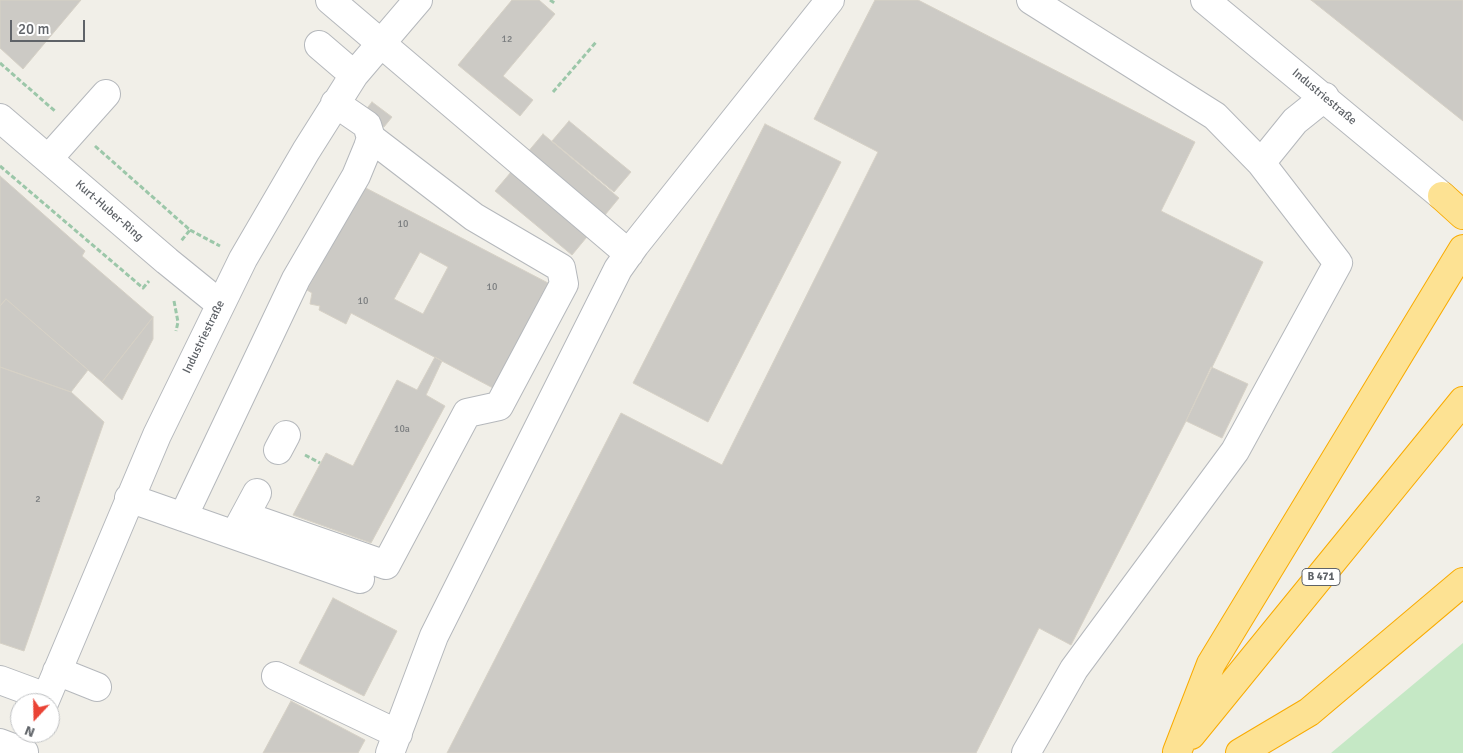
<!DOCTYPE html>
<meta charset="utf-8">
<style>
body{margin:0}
#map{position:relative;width:1463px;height:753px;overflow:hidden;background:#f1efe8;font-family:Signika,sans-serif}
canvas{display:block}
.north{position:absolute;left:10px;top:693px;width:50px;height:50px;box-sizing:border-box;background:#fff;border:1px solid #bfc1c3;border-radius:50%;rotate:201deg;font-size:14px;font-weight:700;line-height:20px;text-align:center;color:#5f6368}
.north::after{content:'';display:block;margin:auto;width:18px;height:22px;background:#ea4335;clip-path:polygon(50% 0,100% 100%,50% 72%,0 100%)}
.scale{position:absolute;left:10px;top:20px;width:75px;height:22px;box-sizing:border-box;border:2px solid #5f6368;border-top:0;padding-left:6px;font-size:15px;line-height:18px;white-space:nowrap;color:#5f6368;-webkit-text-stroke:4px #fff;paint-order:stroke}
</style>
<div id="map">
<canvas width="1463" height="753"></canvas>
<div class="north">N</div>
<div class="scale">20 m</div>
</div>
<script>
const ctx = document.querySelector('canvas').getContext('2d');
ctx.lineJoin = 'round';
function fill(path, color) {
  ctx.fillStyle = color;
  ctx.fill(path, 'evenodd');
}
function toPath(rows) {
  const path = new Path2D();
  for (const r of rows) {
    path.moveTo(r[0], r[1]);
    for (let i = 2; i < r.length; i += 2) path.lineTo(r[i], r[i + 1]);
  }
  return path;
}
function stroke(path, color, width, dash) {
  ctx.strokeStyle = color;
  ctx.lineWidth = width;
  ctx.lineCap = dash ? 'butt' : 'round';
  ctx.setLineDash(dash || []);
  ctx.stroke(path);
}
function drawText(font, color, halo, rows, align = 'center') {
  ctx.font = font + ' Signika,sans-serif';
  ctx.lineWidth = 4;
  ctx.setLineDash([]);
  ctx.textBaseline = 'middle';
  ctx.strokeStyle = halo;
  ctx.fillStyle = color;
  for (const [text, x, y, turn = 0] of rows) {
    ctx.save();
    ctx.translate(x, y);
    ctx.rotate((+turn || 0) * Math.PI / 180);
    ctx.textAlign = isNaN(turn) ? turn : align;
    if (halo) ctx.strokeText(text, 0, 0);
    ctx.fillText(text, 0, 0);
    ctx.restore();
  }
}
const green = toPath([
 [1463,643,1463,753,1331,753]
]);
const building = toPath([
 [0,0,81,0,23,69,0,48,0,0],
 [512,0,539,0,555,14,503,76,533,100,520,116,458,65,512,0],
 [875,0,918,0,1195,142,1161,211,1263,262,1186,421,1071,645,1039,628,976,753,447,753,621,413,722,465,878,152,814,119,875,0],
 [1311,0,1463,0,1463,121,1311,0],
 [372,102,392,117,384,127,364,112,372,102],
 [569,121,631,172,614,192,552,141,569,121],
 [765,124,841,162,708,422,633,383,765,124],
 [543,134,619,198,572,255,495,191,543,134],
 [0,176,85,251,82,256,153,317,102,382,6,299,0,306,0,176],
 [362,186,548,283,493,388,351,313,346,324,319,310,320,306,310,304,312,293,307,290,362,186],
 [420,252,448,267,423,314,394,299,420,252],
 [6,299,88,370,71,392,0,367,0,306,6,299],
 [153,317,153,339,122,400,102,382,153,317],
 [435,357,442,361,426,395,445,406,371,543,293,515,326,453,353,466,397,380,417,390,435,357],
 [0,367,71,392,104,422,24,651,0,643,0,367],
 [1211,367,1248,384,1222,438,1186,421,1211,367],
 [333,598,397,631,364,696,299,663,333,598],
 [291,701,365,740,358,753,263,753,291,701]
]);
const path = toPath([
 [550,0,556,4],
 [0,63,56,112],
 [553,92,597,41],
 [95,146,190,230,181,241],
 [0,166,143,288,149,281],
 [190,230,220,246],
 [174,301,178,322,176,331],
 [305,455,320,463]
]);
const minor = toPath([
 [330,0,629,254],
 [1205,0,1442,196],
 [319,45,354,75],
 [0,118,167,261,220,304],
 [48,159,106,94],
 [1261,163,1295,121,1325,97],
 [278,450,286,435],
 [129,498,360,579],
 [245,516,386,565,467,413,499,406,564,284,561,268,474,217,371,138],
 [183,517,296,279,356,176,368,147,371,138,367,125,335,103],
 [236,532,257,493],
 [57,671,97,687],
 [276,676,398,734],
 [0,680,46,697],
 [44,703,157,435,243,259,306,151,354,75,418,0],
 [0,743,24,752],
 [390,753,434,636,618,269,635,245,830,0],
 [1026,753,1074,669,1235,451,1338,263,1261,163,1215,116,1031,0]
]);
const highway = toPath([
 [1442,196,1463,215],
 [1191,735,1463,401],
 [1177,752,1211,664,1463,249],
 [1240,753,1309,712,1463,582]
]);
const numberNames = [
 ["12",507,39],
 ["10",403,224],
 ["10",492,287],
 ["10",363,301],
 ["10a",402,429],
 ["2",38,499]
];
const shields = [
 [1321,577,38]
];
const shieldNames = [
 ["B 471",1321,577]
];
const streetNames = [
 ["Industriestraße",1324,97,40],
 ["Kurt-Huber-Ring",109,211,41],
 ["Industriestraße",204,337,-64]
];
fill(green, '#c5e8c5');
fill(building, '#cccac5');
stroke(building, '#d6d1c6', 1);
stroke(minor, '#b5b8bc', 30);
stroke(highway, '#f9ab00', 30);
stroke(path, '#9cc7a9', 3, [5, 2.5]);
stroke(minor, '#fff', 28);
stroke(highway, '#fde293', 28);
drawText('10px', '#7a7d7f', null, numberNames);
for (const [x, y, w] of shields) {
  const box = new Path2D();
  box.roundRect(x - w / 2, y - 8.5, w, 17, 4);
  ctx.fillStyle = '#fff';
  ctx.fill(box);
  stroke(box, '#5f6368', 1);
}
drawText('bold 11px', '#5f6368', null, shieldNames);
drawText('12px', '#5f6368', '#fff', streetNames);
</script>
